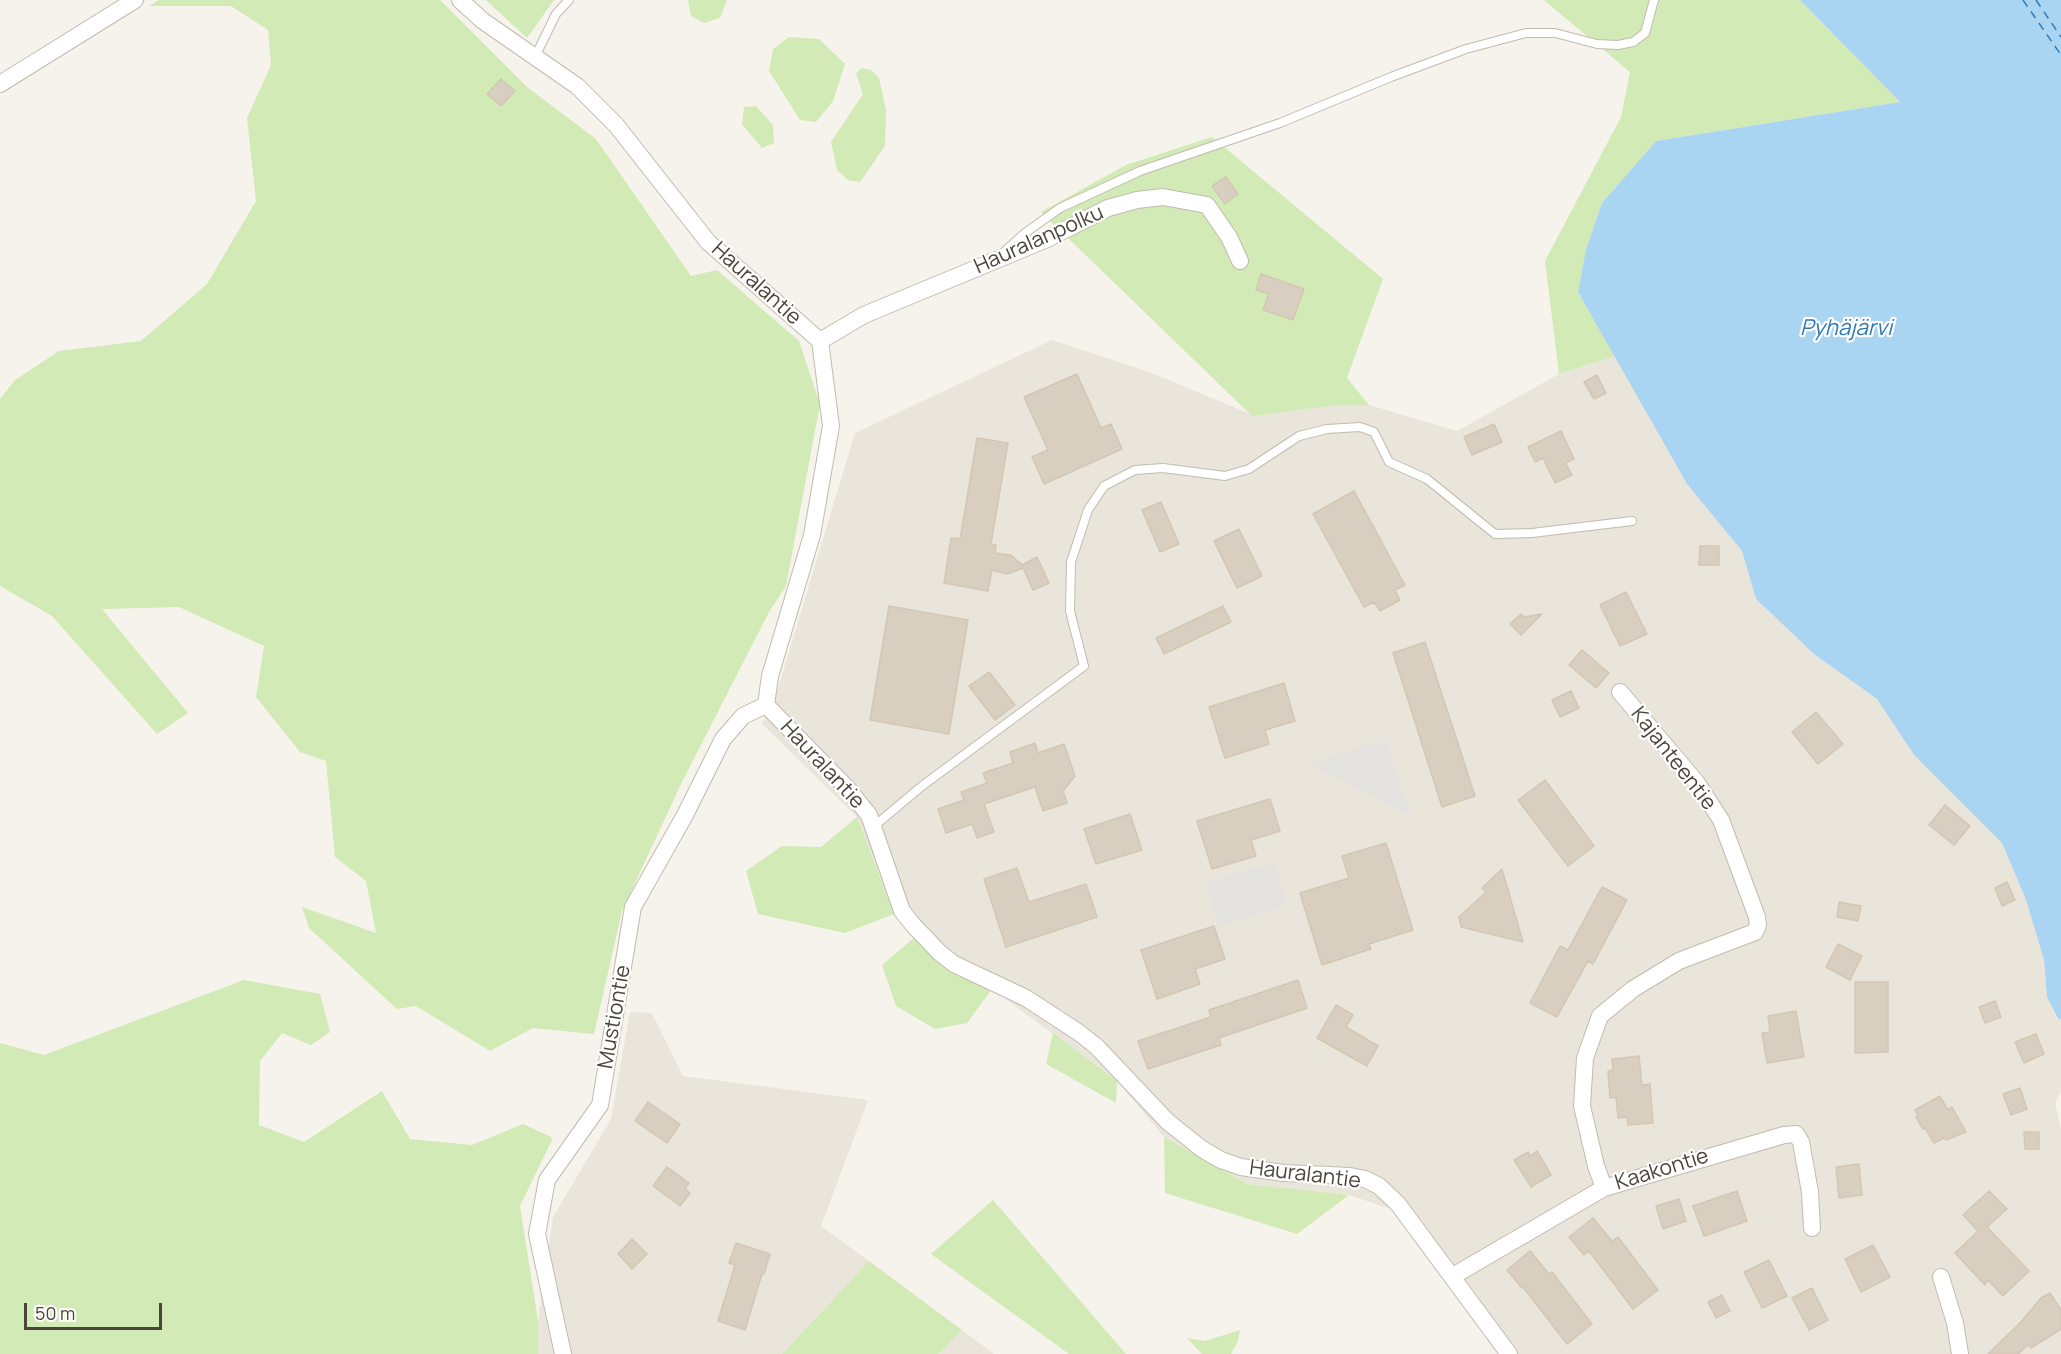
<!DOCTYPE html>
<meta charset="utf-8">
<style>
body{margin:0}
#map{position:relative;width:2061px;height:1354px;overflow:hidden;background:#f6f3ec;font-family:Manrope,sans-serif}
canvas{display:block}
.scale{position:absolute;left:24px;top:1303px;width:138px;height:27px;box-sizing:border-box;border:3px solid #4b4439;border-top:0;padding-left:8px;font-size:18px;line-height:21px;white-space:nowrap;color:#4b4439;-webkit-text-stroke:4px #fff;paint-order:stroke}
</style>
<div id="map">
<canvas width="2061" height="1354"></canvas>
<div class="scale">50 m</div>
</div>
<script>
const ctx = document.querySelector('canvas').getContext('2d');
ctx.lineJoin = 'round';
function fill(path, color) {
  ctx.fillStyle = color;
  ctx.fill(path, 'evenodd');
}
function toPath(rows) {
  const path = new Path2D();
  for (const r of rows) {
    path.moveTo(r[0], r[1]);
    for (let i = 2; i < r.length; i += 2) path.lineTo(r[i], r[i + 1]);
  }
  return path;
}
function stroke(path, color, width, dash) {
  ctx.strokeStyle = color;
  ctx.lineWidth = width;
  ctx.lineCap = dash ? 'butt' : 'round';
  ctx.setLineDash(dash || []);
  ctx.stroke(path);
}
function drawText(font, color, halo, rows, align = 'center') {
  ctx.font = font + ' Manrope,sans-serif';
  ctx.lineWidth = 4.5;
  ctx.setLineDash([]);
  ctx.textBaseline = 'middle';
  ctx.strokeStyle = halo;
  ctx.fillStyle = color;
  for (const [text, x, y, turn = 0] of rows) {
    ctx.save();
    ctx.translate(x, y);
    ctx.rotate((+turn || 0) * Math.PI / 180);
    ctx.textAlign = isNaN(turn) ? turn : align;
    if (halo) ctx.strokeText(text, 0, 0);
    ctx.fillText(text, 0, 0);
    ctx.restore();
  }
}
const residential = toPath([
 [1052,340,1152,373,1255,416,1337,405,1369,405,1457,431,1559,374,1615,356,1687,484,1742,551,1756,599,1814,654,1877,699,1914,755,2002,843,2026,900,2044,960,2047,997,2057,1019,2061,1019,2061,1091,2055,1103,2061,1129,2061,1354,1499,1354,1394,1210,1349,1195,1247,1184,1164,1137,1117,1081,992,989,953,974,915,937,894,914,857,817,762,724,778,688,855,433],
 [630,1012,652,1013,683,1076,868,1100,821,1226,869,1261,782,1354,538,1354,538,1321,553,1217,611,1119],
 [962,1330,994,1354,938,1354]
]);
const green = toPath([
 [159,0,440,0,527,87,596,139,691,276,717,270,799,341,820,404,786,586,769,612,682,782,622,911,594,1034,533,1028,490,1051,416,1006,397,1009,309,928,302,907,376,933,366,881,335,857,326,761,300,752,256,697,264,646,179,607,102,609,188,713,157,734,52,616,0,586,0,399,15,380,59,351,141,341,207,284,256,201,247,118,271,65,268,30,231,6,149,6],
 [486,0,554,0,527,38],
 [688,0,727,0,720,18,704,23,691,16],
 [1544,0,1800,0,1900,102,1656,141,1602,203,1586,249,1578,292,1615,356,1559,374,1545,261,1621,117,1630,72],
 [789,37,819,39,845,64,833,101,816,122,800,120,769,71,773,49],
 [861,68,871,70,879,78,886,110,885,146,860,182,848,180,837,170,831,142,863,94,856,74],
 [756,106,773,125,774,143,762,148,742,124,744,107],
 [1212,137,1383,279,1347,378,1369,405,1337,405,1255,416,1251,415,1041,212,1126,165],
 [857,817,894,914,845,933,758,914,746,871,782,846,821,847],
 [915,937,953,974,992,989,967,1023,935,1029,896,1006,882,965],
 [244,980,320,994,330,1032,311,1045,282,1033,260,1061,259,1125,304,1142,382,1091,410,1139,472,1145,523,1124,553,1138,520,1206,538,1321,538,1354,0,1354,0,1043,44,1055],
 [1053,1033,1117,1081,1116,1103,1046,1064],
 [1164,1137,1247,1184,1349,1195,1297,1234,1165,1193],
 [993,1200,1126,1354,1069,1354,931,1254],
 [869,1261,962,1330,938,1354,782,1354],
 [1240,1330,1238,1341,1231,1354,1202,1354,1187,1338,1205,1341]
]);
const parking = toPath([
 [1386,740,1412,817,1308,763],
 [1274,863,1287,906,1218,926,1206,882]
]);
const water = toPath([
 [1800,0,2061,0,2061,1019,2058,1019,2047,997,2044,960,2026,900,2002,843,1914,755,1877,699,1814,654,1756,599,1742,551,1687,484,1578,292,1586,249,1602,203,1656,141,1900,102]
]);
const ferry = toPath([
 [2023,0,2061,55],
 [2036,0,2061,37]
]);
const building = toPath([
 [501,79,515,91,501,106,487,94,501,79],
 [1226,177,1238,194,1225,204,1212,186,1226,177],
 [1261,274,1304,289,1293,320,1263,310,1269,294,1256,290,1261,274],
 [1077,374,1101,428,1111,424,1122,449,1044,484,1032,457,1048,450,1024,397,1077,374],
 [1597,375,1606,393,1594,399,1584,382,1597,375],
 [1494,424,1502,442,1472,455,1464,437,1494,424],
 [1561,431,1574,459,1565,463,1572,475,1555,483,1543,458,1535,462,1528,447,1561,431],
 [977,438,1008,443,991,544,996,545,995,553,1011,555,1022,565,1037,557,1049,583,1033,590,1023,568,1007,574,992,570,988,591,944,583,951,538,960,539,977,438],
 [1354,491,1405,585,1395,590,1400,600,1380,611,1374,602,1364,607,1313,514,1354,491],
 [1161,502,1179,544,1160,552,1142,510,1161,502],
 [1239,529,1262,576,1237,588,1214,541,1239,529],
 [1700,546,1719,546,1719,565,1699,565,1700,546],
 [1626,592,1647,634,1620,646,1600,605,1626,592],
 [889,606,968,620,949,734,870,720,889,606],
 [1223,606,1231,622,1164,654,1156,638,1223,606],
 [1521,614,1524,617,1542,614,1521,635,1510,624,1521,614],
 [1425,642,1475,796,1442,807,1393,653,1425,642],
 [1582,650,1609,673,1596,688,1569,665,1582,650],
 [989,672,1015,705,995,720,969,686,989,672],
 [1284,683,1295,721,1265,730,1269,744,1225,758,1209,707,1284,683],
 [1571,691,1579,708,1560,717,1552,700,1571,691],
 [1816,712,1843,744,1818,764,1792,732,1816,712],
 [1035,743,1038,753,1064,744,1075,776,1063,791,1067,803,1043,811,1035,787,984,804,994,832,977,838,972,824,946,833,938,809,964,800,961,792,987,783,983,773,1013,763,1010,752,1035,743],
 [1545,780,1594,846,1568,866,1518,800,1545,780],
 [1270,799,1280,831,1251,840,1256,856,1212,869,1197,821,1270,799],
 [1945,805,1970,826,1954,845,1929,825,1945,805],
 [1130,814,1142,850,1096,864,1084,829,1130,814],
 [1386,843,1413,930,1369,944,1371,949,1322,965,1300,893,1349,878,1342,856,1386,843],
 [1017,868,1029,902,1086,884,1097,917,1006,947,984,879,1017,868],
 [1502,869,1523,942,1461,927,1459,917,1486,892,1482,888,1502,869],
 [2007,882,2015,900,2002,906,1995,888,2007,882],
 [1602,887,1627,900,1593,964,1588,961,1557,1017,1530,1003,1560,946,1568,950,1602,887],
 [1839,902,1861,906,1858,921,1837,917,1839,902],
 [1214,926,1225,959,1195,969,1200,984,1157,999,1141,950,1214,926],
 [1838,944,1862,956,1850,980,1826,967,1838,944],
 [1298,980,1307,1008,1219,1038,1221,1045,1148,1069,1138,1041,1211,1017,1209,1010,1298,980],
 [1855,982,1888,982,1888,1052,1855,1053,1855,982],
 [1995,1001,2001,1017,1985,1023,1979,1007,1995,1001],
 [1336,1005,1353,1015,1346,1027,1378,1046,1367,1066,1317,1038,1336,1005],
 [1796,1011,1804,1057,1767,1063,1762,1033,1770,1032,1768,1016,1796,1011],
 [2036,1034,2044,1054,2024,1063,2015,1042,2036,1034],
 [1639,1056,1642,1085,1650,1084,1653,1123,1628,1125,1627,1117,1618,1118,1616,1097,1610,1098,1608,1071,1613,1070,1612,1059,1639,1056],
 [2020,1088,2027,1109,2011,1115,2003,1094,2020,1088],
 [1940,1096,1948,1110,1952,1107,1966,1132,1946,1140,1944,1138,1934,1143,1925,1128,1923,1129,1916,1117,1918,1115,1915,1110,1940,1096],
 [648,1102,680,1124,667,1143,635,1121,648,1102],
 [2024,1132,2039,1132,2039,1149,2025,1149,2024,1132],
 [1537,1151,1551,1175,1531,1187,1514,1160,1528,1152,1530,1156,1537,1151],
 [1859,1164,1862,1195,1839,1198,1836,1167,1859,1164],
 [667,1167,689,1183,685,1189,690,1193,680,1206,653,1186,667,1167],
 [1737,1191,1747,1221,1704,1236,1693,1206,1737,1191],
 [1989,1191,2007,1209,1987,1227,2029,1271,2003,1296,1988,1280,1985,1285,1955,1253,1978,1231,1963,1215,1989,1191],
 [1679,1199,1686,1221,1663,1229,1656,1206,1679,1199],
 [1593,1218,1612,1241,1618,1237,1658,1290,1633,1309,1589,1251,1584,1255,1569,1237,1593,1218],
 [632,1239,647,1254,632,1269,618,1254,632,1239],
 [736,1243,770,1254,764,1274,762,1274,745,1330,718,1321,735,1265,729,1263,736,1243],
 [1873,1245,1890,1277,1861,1292,1845,1259,1873,1245],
 [1530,1251,1549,1274,1552,1272,1592,1324,1567,1344,1523,1287,1522,1288,1507,1270,1530,1251],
 [1769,1260,1787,1296,1762,1308,1744,1272,1769,1260],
 [1812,1288,1828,1320,1809,1330,1792,1298,1812,1288],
 [2050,1293,2061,1310,2061,1329,2031,1348,2028,1345,2018,1354,1988,1354,2021,1322,2041,1298,2050,1293],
 [1722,1295,1730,1311,1716,1318,1708,1302,1722,1295]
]);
const service = toPath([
 [535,57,556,14,569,0],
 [1005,251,1025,233,1060,208,1140,171,1280,123,1391,77,1466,49,1526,33,1555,33,1597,44,1618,45,1633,42,1645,33,1654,0],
 [873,827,922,786,1084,666,1070,611,1071,562,1088,510,1104,486,1135,470,1163,468,1225,476,1249,469,1299,436,1327,429,1360,427,1374,432,1389,462,1427,479,1495,534,1532,533,1632,521]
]);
const minor = toPath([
 [460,0,483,21,577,86,616,125,708,242,820,341,831,426,812,535,770,676,766,705],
 [0,84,135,0],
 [820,341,864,315,1047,239,1108,208,1137,200,1163,197,1207,205,1229,237,1240,261],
 [766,705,848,789,869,815,902,911,914,926,940,953,954,964,1026,998,1078,1032,1096,1046,1168,1122,1202,1149,1221,1160,1241,1167,1284,1173,1350,1176,1365,1179,1379,1186,1398,1204,1509,1354],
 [1604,1188,1596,1166,1582,1106,1585,1058,1600,1016,1633,989,1679,961,1755,932,1758,925,1757,917,1721,820,1697,783,1620,692],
 [1453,1276,1604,1188,1784,1135,1796,1134,1801,1142,1810,1192,1812,1228],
 [1941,1277,1955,1323,1960,1354],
 [563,1354,537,1234,547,1180,600,1105,633,907,685,815,723,739,743,716,766,705]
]);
const streetNames = [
 ["Hauralanpolku",1039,240,-24],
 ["Hauralantie",756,284,42],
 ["Kajanteentie",1673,759,52],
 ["Hauralantie",822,765,47],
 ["Mustiontie",615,1017,-80],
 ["Kaakontie",1662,1170,-17],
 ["Hauralantie",1305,1175,7]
];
const waterNames = [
 ["Pyhäjärvi",1846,329]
];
fill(residential, '#eae5da');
fill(green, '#d2eab5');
fill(parking, '#e5e3e0');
fill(water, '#a9d4f2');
stroke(ferry, '#2e7ab2', 1.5, [8, 6]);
fill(building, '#d8cfc1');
stroke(building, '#d3c7b4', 1.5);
stroke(service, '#c2bbae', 10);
stroke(minor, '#c2bbae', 18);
stroke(service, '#fff', 8);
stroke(minor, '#fff', 16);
drawText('21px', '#4b4439', '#fff', streetNames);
drawText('italic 22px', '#2e7ab2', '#fff', waterNames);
</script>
